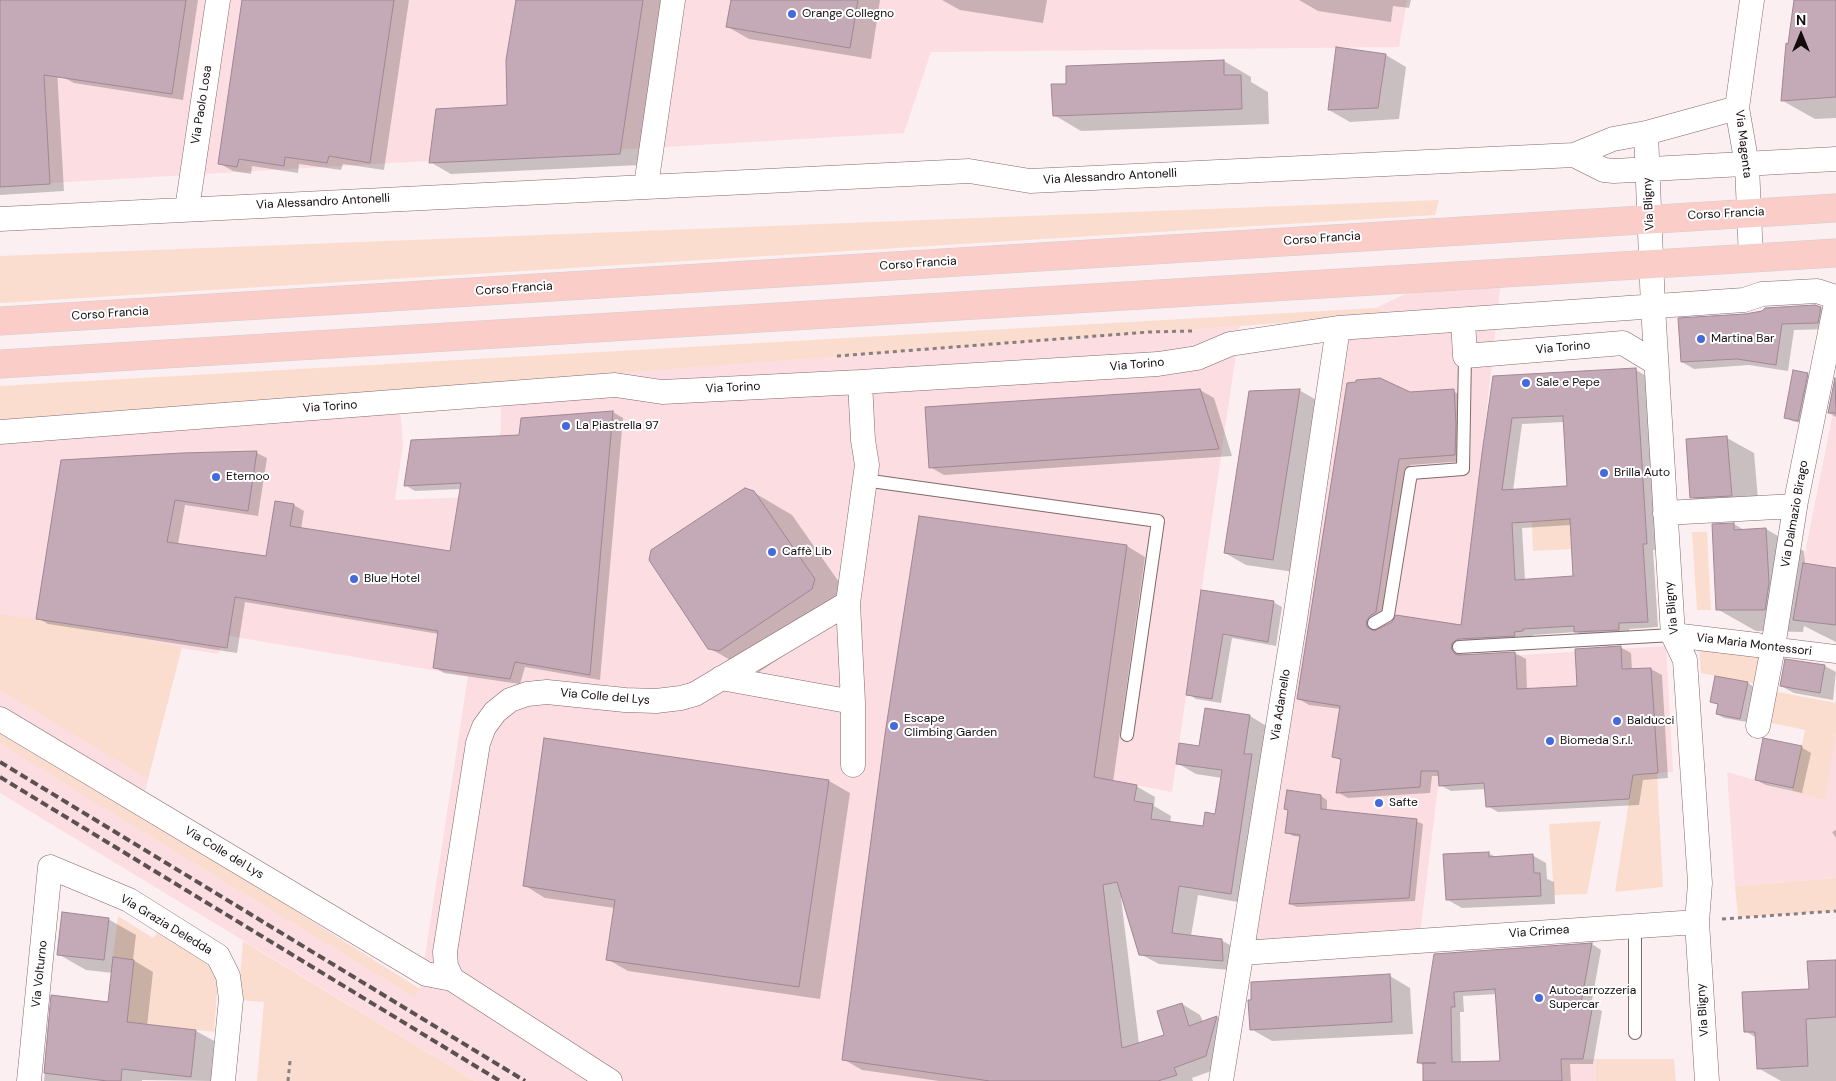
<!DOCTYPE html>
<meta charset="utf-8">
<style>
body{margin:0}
#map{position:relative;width:1836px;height:1081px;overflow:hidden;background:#fceff1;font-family:"DM Sans",sans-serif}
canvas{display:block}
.north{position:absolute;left:1776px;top:10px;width:50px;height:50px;-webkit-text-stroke:4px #fff;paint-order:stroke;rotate:0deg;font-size:14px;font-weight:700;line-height:20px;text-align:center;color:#140b0d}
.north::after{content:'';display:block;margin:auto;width:18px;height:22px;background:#140b0d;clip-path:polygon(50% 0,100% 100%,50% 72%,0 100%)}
</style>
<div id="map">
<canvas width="1836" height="1081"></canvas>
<div class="north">N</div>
</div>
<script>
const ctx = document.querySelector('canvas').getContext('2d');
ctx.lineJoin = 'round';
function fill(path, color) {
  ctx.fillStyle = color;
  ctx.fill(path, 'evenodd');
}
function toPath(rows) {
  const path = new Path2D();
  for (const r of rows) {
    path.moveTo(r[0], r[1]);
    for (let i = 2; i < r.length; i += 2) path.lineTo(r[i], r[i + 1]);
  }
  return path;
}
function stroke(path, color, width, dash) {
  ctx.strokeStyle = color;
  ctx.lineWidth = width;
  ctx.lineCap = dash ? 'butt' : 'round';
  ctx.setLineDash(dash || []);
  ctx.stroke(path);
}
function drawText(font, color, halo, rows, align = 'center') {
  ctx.font = font + ' "DM Sans",sans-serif';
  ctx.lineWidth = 4;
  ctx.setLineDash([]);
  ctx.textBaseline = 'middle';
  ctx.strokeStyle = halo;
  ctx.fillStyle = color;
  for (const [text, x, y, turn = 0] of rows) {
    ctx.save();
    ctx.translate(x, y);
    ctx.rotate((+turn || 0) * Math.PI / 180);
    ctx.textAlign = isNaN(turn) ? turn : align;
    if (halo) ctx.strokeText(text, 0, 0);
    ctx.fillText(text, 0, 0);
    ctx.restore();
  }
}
const built = toPath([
 [0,0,1407,0,1399,47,931,52,904,133,0,186],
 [1501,279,1479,482,1457,659,1666,646,1673,772,1438,786,1420,934,1248,946,1344,318,1385,310,1376,308,1430,282],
 [1240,326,1172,792,1108,780,1066,1081,475,1081,0,793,0,420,398,389,403,444,395,500,499,496,501,408,511,381],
 [223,635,468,676,420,989,415,998,136,828,181,648,219,654],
 [1833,413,1836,413,1836,568,1803,563],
 [1836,732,1836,878,1735,886,1727,772,1824,800],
 [1561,1059,1595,1059,1596,1081,1562,1081]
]);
const green = toPath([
 [1439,200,1435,215,0,303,0,256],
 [1376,308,1387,311,1333,319,0,420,0,386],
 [1570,519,1571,549,1533,551,1532,522],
 [1692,532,1707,532,1711,610,1697,610],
 [0,614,36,619,182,647,148,779,0,690],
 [1699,644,1768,651,1761,685,1701,673],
 [1773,691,1836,703,1836,732,1825,800,1792,792,1805,730,1767,722],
 [0,725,420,989,415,998,136,828,0,743],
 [1657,773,1663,887,1615,892,1633,775],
 [1601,821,1587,894,1554,895,1549,824],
 [1836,878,1836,911,1738,917,1735,886],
 [118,916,153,938,160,930,210,960,218,979,214,1032,127,1022,134,960,113,957],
 [243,941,475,1081,257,1081,264,1002,238,1000],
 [1595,1059,1674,1059,1676,1081,1596,1081]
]);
const shadow = toPath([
 [0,0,53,0,64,191,0,195],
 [75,0,198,0,183,100,74,83,63,77],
 [243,0,409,0,384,170,343,164,341,170,299,164,298,173,252,166,251,174,233,171,219,163],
 [517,0,666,0,640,165,451,174,430,162,508,106],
 [732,0,880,0,871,59,749,39,728,27],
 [942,0,1047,0,1043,23,960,10],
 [1299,0,1411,0,1409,8,1393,6,1391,22,1318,11],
 [1795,0,1836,0,1836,118,1815,119,1783,101],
 [1386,55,1406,67,1399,119,1350,122,1329,110],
 [1224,61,1251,77,1251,82,1268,92,1269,124,1081,131,1054,115,1068,85],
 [1821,308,1833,315,1830,329,1794,330,1788,371,1749,365,1694,369,1682,362,1745,315],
 [1636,370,1646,376,1657,550,1653,550,1658,627,1629,629,1630,635,1586,638,1576,632,1533,635,1533,637,1465,646,1461,653,1462,656,1515,653,1526,659,1527,689,1579,687,1620,647,1631,653,1632,670,1651,669,1662,675,1668,778,1643,780,1639,805,1498,812,1487,806,1486,789,1451,791,1440,785,1440,776,1432,776,1430,793,1348,798,1337,792,1342,761,1333,756,1341,709,1309,705,1299,699,1410,393,1453,391,1464,397,1465,461,1410,465,1387,618,1380,622,1376,629,1377,631,1462,626,1494,378],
 [1564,422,1568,487,1513,491,1522,424],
 [1571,525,1574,578,1525,580,1522,528],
 [1807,374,1814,378,1805,424,1792,421,1785,417],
 [1836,380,1836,417,1829,413],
 [1200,390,1214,398,1232,456,944,475,930,467],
 [1299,390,1320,402,1294,572,1246,565,1225,553],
 [613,412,623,418,600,680,525,667,520,684,444,673,434,667,439,634,245,602,237,653,48,624,38,618,182,454,257,453,267,458,258,516,185,505,178,544,267,557,294,505,304,511,301,529,451,553,461,489,415,491,405,485,520,436],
 [1727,438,1754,453,1759,511,1719,513,1691,497],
 [753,492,792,515,853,602,850,611,759,672,748,670,709,648],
 [1734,524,1744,530,1766,529,1804,551,1805,565,1836,569,1836,642,1804,626,1803,632,1756,631,1717,609],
 [1127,546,1145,557,1113,782,1136,786,1155,797,1154,806,1171,816,1170,823,1204,828,1216,815,1222,778,1196,774,1177,763,1250,716,1268,727,1249,904,1198,895,1191,936,1221,940,1240,951,1241,971,1159,964,1140,954,1123,898,1121,898,1139,1044,1165,1035,1182,1004,1200,1015,1203,1022,1217,1017,1235,1028,1225,1066,1192,1078,1193,1081,939,1081,862,1070,843,1059],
 [1203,592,1273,602,1282,607,1276,646,1232,638,1221,703,1196,699,1188,694],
 [1825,666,1836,672,1833,700,1794,693,1781,686],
 [1748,683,1754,687,1747,722,1724,718,1717,714,1719,705,1711,701],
 [545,740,829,781,850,793,820,999,628,971,607,959,615,908,545,898,524,885],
 [1801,747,1811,753,1802,793,1766,785,1756,780],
 [1321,796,1327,800,1327,811,1416,821,1423,824,1415,901,1297,907,1290,904,1301,837,1293,836,1287,832,1290,811,1285,809],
 [1836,830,1836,838,1832,832],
 [1488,853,1496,857,1532,855,1546,863,1547,879,1554,882,1555,904,1462,908,1448,900],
 [108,919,136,935,133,960,153,972,147,1026,196,1031,216,1042,211,1081,142,1080,142,1081,44,1081,52,996,110,1003,113,973,86,970,58,954],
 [1592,944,1601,950,1591,1006,1602,1011,1593,1064,1570,1064,1571,1081,1445,1081,1418,1062,1435,955],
 [1497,994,1501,1062,1461,1064,1460,1012,1464,1012,1463,996],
 [1836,961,1836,1081,1781,1081,1758,1068,1757,1038,1745,1031,1810,990],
 [1390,976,1410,988,1413,1034,1272,1041,1251,1029]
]);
const building = toPath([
 [0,0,186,0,172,94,44,75,50,184,0,187,0,0],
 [242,0,394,0,370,163,329,156,327,163,285,157,284,166,239,159,237,167,218,164,242,0],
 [516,0,643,0,620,154,429,163,436,109,507,105,506,60,516,0],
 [731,0,858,0,850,48,726,27,731,0],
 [1794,0,1836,0,1836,97,1781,101,1786,43,1788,44,1794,0],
 [1336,47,1386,54,1378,108,1328,110,1336,47],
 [1224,60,1224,75,1241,75,1242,109,1053,116,1051,84,1066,84,1066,66,1224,60],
 [1815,305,1821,307,1818,323,1782,324,1776,365,1737,359,1681,362,1678,318,1745,314,1762,311,1765,308,1815,305],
 [1636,368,1647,544,1643,544,1648,622,1619,623,1619,630,1574,632,1574,626,1523,629,1523,631,1514,632,1515,636,1458,639,1452,643,1451,648,1455,654,1459,655,1515,652,1517,689,1577,686,1575,649,1621,646,1622,669,1651,668,1658,773,1633,775,1629,799,1486,807,1484,783,1439,786,1438,771,1421,771,1420,787,1336,793,1341,759,1332,757,1340,706,1297,699,1347,383,1356,382,1356,380,1380,378,1410,392,1454,389,1456,424,1455,455,1399,459,1376,612,1370,616,1366,622,1367,627,1374,631,1392,622,1396,615,1461,625,1482,453,1493,376,1636,368],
 [1563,416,1567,486,1502,490,1512,418,1563,416],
 [1570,519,1573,576,1515,580,1512,523,1570,519],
 [1793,370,1808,373,1798,421,1784,418,1793,370],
 [1835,378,1836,413,1828,413,1835,378],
 [1200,389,1219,449,929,468,925,407,1200,389],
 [1300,389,1273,560,1224,553,1249,391,1300,389],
 [613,411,590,675,515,662,510,679,433,668,438,631,235,597,227,648,36,619,61,460,182,453,257,451,248,511,175,500,167,542,266,556,275,501,294,504,290,526,450,551,461,483,404,486,411,440,519,435,521,418,613,411],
 [1727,436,1732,496,1690,498,1686,439,1727,436],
 [745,488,754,491,815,579,812,589,719,651,708,649,649,560,651,550,745,488],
 [919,516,1127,545,1094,777,1137,785,1134,801,1153,804,1151,819,1203,826,1205,812,1215,814,1222,770,1176,764,1179,743,1199,746,1205,708,1250,715,1244,754,1252,754,1231,894,1179,886,1172,933,1222,939,1223,961,1139,955,1117,882,1103,885,1122,1048,1164,1035,1157,1011,1182,1003,1189,1026,1217,1016,1206,1056,1174,1068,1177,1075,1158,1081,990,1081,842,1060,885,734,919,516],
 [1734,523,1734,530,1766,528,1769,583,1765,610,1716,610,1712,524,1734,523],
 [1803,563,1836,568,1836,625,1793,620,1803,563],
 [1201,590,1274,601,1268,642,1223,634,1212,699,1186,695,1201,590],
 [1785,659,1825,665,1820,693,1780,686,1785,659],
 [1715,676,1748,682,1740,719,1716,714,1718,704,1710,702,1715,676],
 [544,738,829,780,799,987,606,960,615,900,523,886,544,738],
 [1763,738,1802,746,1793,788,1755,780,1763,738],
 [1287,790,1321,795,1321,809,1417,819,1409,898,1289,904,1300,835,1285,833,1288,810,1284,809,1287,790],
 [1489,852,1489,857,1533,854,1534,873,1540,873,1541,896,1446,900,1443,854,1489,852],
 [62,912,109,918,104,960,57,955,62,912],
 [1592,943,1581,1003,1593,1004,1583,1059,1561,1059,1562,1081,1423,1081,1423,1063,1436,1063,1417,1063,1434,954,1592,943],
 [1495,989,1500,1061,1452,1062,1451,1007,1455,1007,1454,992,1495,989],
 [113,957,134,960,127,1022,196,1030,191,1077,122,1069,121,1081,107,1081,44,1073,51,995,108,1002,113,957],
 [1836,960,1836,1017,1806,1019,1808,1066,1757,1069,1755,1032,1744,1032,1742,992,1809,989,1807,961,1836,960],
 [1390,974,1392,1022,1250,1030,1248,1000,1251,1000,1251,982,1390,974]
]);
const path = toPath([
 [837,356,1149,332,1192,331],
 [1722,919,1836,911],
 [288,1081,290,1061]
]);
const service = toPath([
 [864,480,1158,521,1127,735],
 [1374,623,1388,615,1411,473,1463,469,1465,356],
 [1459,647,1673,635],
 [1635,926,1635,1033]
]);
const pedestrian = toPath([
 [1762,645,1836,654]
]);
const minor = toPath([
 [1646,133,1653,307,1673,635,1685,660,1700,883,1697,922,1707,1081],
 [1574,155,1613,139,1646,133,1737,108],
 [646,186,673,0],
 [187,209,218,0],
 [0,219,969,171,1030,181,1574,155,1604,170,1614,171,1836,159],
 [1751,259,1747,165,1737,108,1752,0],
 [1463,320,1465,356,1623,343,1656,363],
 [0,432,615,385,662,392,860,382,1158,364,1197,358,1230,344,1338,328,1744,300,1762,294,1817,291,1836,297],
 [1665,513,1795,506],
 [1673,635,1757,645],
 [721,678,853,702],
 [0,719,426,974,452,979,610,1081],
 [1758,726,1773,647,1796,501,1836,303],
 [853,765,853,702,848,603,867,465,863,440,860,382],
 [1242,953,1697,922],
 [452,979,446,966,445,952,478,743,484,727,495,712,510,700,527,694,547,692,625,700,656,701,681,698,695,694,848,603],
 [29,1081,50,867,129,900,218,956,228,976,231,999,223,1081],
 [1221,1081,1295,619,1338,328]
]);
const primary = toPath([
 [0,321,1836,208],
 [0,364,1836,253]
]);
const rail = toPath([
 [0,762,525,1081],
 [0,777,500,1081]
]);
const markers = [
 [792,14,5,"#446adc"],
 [1701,339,5,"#446adc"],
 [1526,383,5,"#446adc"],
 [566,426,5,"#446adc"],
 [1604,473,5,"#446adc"],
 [216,477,5,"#446adc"],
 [772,552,5,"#446adc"],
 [354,579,5,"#446adc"],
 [1617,721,5,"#446adc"],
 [894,726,5,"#446adc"],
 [1550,741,5,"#446adc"],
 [1379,803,5,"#446adc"],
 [1539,998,5,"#446adc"]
];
const poiNames = [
 ["Orange Collegno",802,14],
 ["Martina Bar",1711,339],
 ["Sale e Pepe",1536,383],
 ["La Piastrella 97",576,426],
 ["Brilla Auto",1614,473],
 ["Eternoo",226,477],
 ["Caffè Lib",782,552],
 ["Blue Hotel",364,579],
 ["Escape",904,719],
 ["Climbing Garden",904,733],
 ["Balducci",1627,721],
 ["Biomeda S.r.l.",1560,741],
 ["Safte",1389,803],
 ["Autocarrozzeria",1549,991],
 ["Supercar",1549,1005]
];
const streetNames = [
 ["Via Paolo Losa",202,105,-81],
 ["Via Magenta",1743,144,83],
 ["Via Alessandro Antonelli",1110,177,-3],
 ["Via Alessandro Antonelli",323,202,-3],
 ["Via Bligny",1649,204,-93],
 ["Corso Francia",1726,214,-3],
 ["Corso Francia",1322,239,-4],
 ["Corso Francia",918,264,-4],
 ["Corso Francia",514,289,-4],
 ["Corso Francia",110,314,-4],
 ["Via Torino",1563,348,-5],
 ["Via Torino",1137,365,-5],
 ["Via Torino",733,388,-3],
 ["Via Torino",330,407,-4],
 ["Via Dalmazio Birago",1795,514,-80],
 ["Via Bligny",1672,608,-96],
 ["Via Maria Montessori",1754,645,7],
 ["Via Colle del Lys",605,697,5],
 ["Via Adamello",1281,705,-81],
 ["Via Colle del Lys",224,853,31],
 ["Via Grazia Deledda",166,925,31],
 ["Via Crimea",1539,932,-4],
 ["Via Volturno",40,974,-84],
 ["Via Bligny",1703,1010,-94]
];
fill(built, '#fcdde2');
fill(green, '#fbddcf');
fill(shadow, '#0003');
fill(building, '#c4aab7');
stroke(building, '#a08793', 1);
stroke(service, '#83686d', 14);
stroke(pedestrian, '#83686d', 19);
stroke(minor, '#83686d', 25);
stroke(primary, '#d0cecf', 29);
stroke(path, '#897e80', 3, [4, 4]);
stroke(service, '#fff', 12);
stroke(pedestrian, '#fff', 18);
stroke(minor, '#fff', 24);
stroke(primary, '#facdc8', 28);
stroke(rail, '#5b5153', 4, [8, 4]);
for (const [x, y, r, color] of markers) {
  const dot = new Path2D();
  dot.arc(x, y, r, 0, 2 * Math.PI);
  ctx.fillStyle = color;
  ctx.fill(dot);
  stroke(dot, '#fff', 2);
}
drawText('12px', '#140b0d', '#fff', poiNames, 'left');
drawText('12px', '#140b0d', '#fff', streetNames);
</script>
